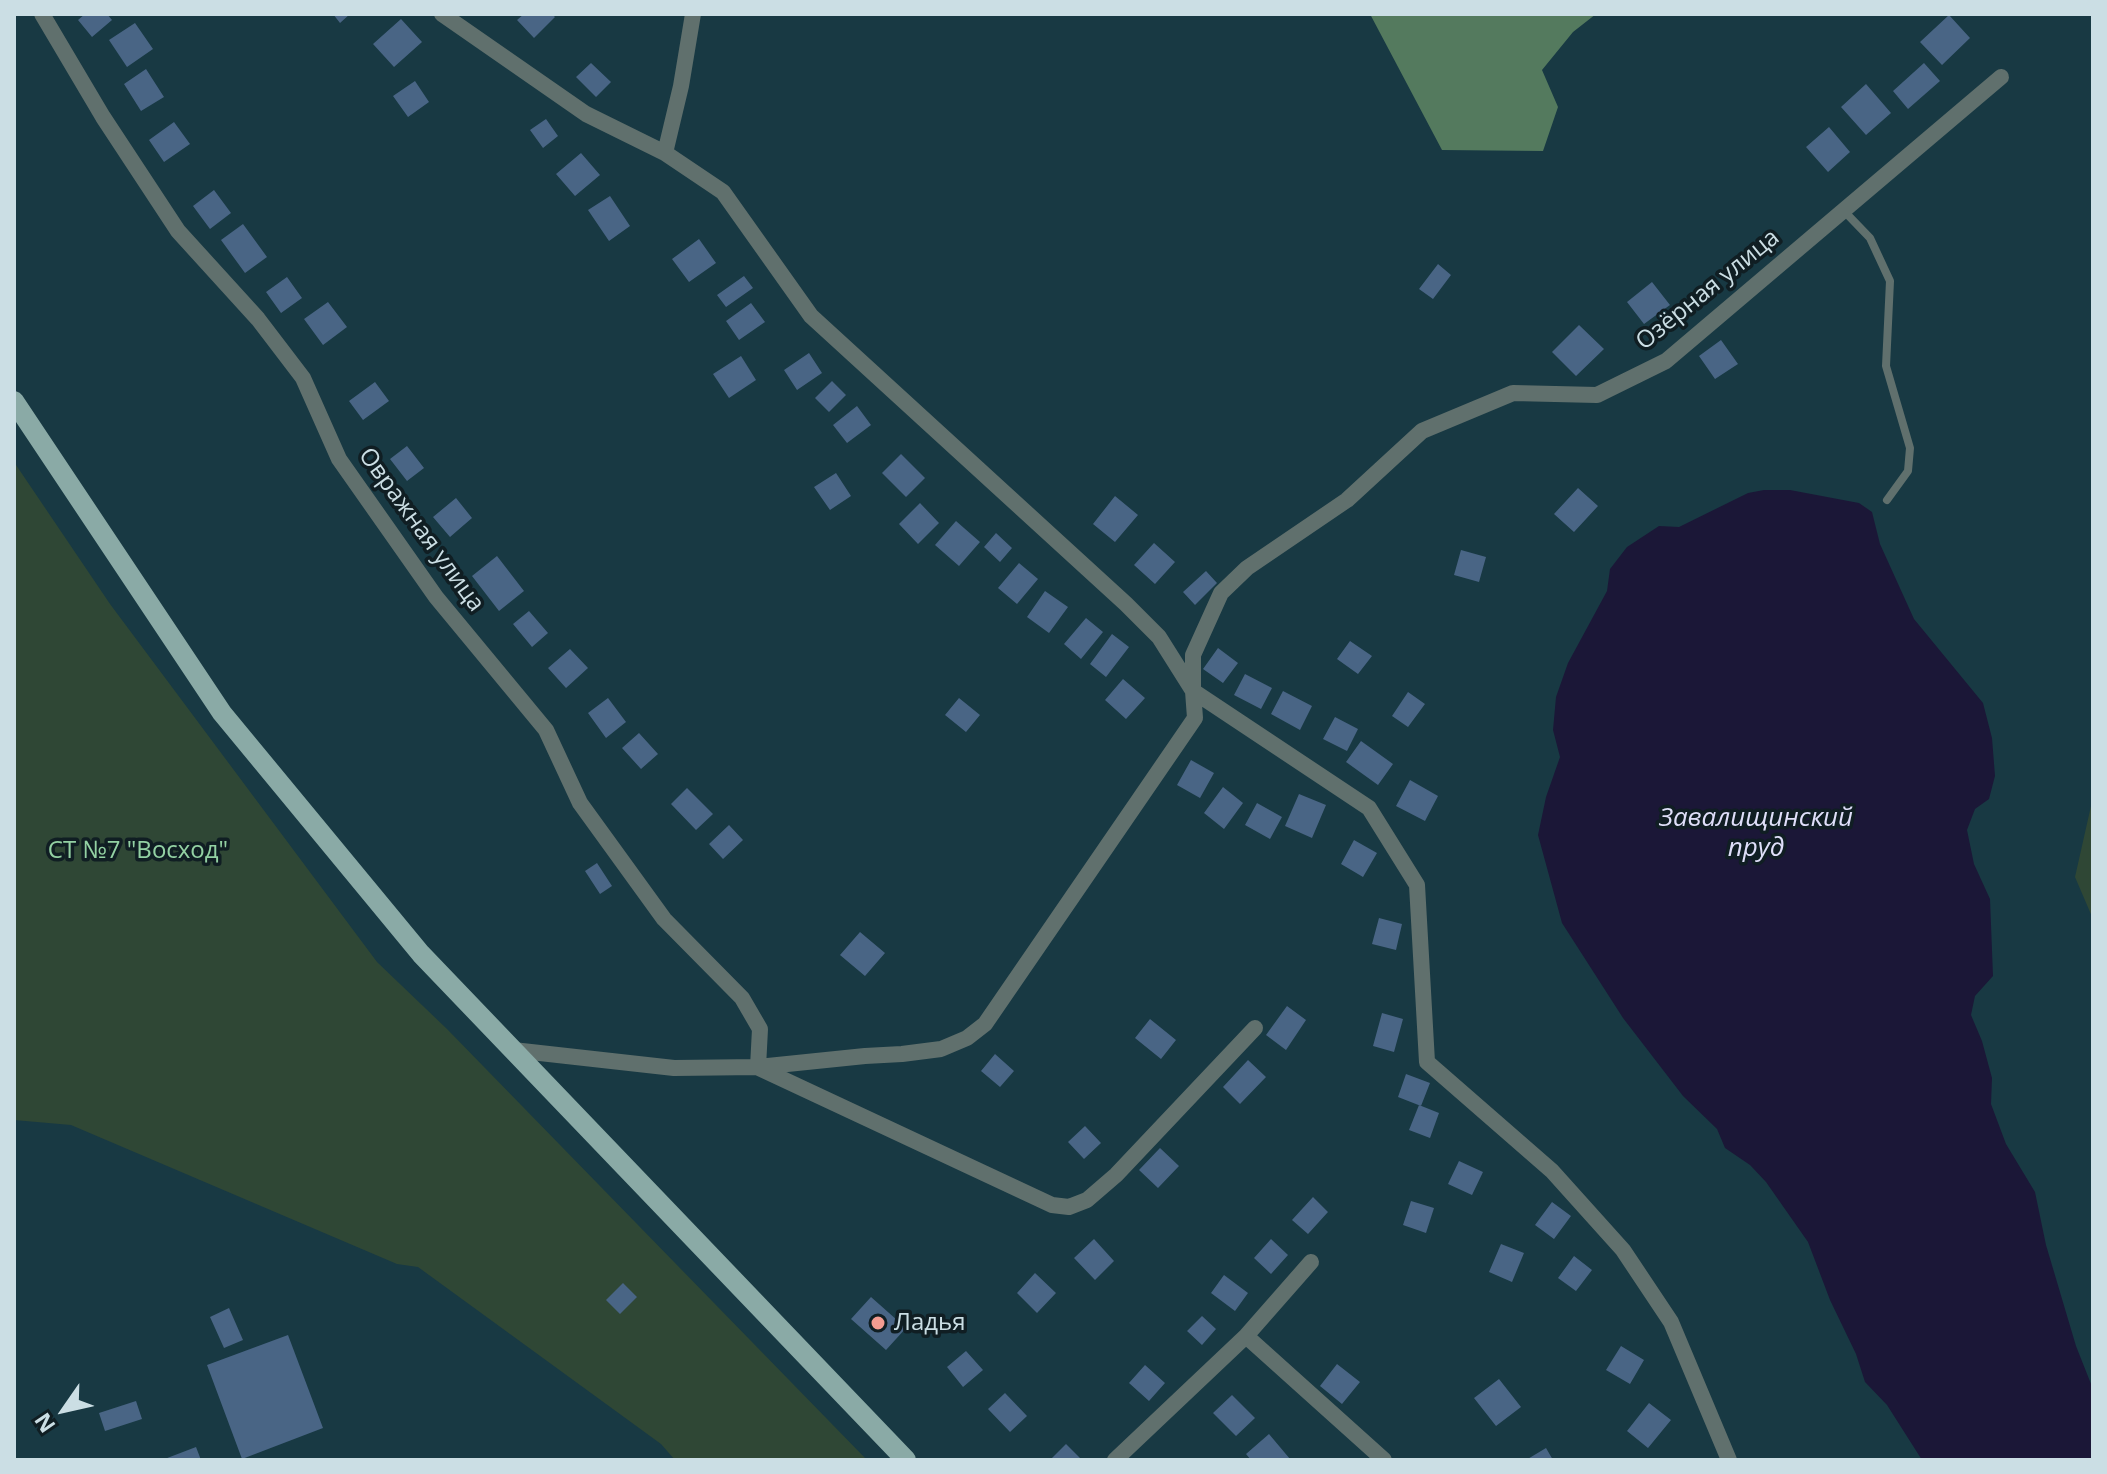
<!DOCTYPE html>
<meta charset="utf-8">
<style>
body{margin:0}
#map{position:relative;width:2107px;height:1474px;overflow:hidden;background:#183943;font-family:"Open Sans",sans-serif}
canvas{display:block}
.frame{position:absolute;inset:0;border:16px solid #cbdee4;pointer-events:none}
.north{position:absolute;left:24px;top:1370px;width:80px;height:80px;-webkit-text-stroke:6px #101e23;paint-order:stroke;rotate:236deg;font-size:22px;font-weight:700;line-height:32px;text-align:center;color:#cbdee4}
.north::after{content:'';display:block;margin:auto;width:28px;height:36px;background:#cbdee4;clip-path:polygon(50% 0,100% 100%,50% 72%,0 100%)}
</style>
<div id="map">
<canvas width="2107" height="1474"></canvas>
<div class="frame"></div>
<div class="north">N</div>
</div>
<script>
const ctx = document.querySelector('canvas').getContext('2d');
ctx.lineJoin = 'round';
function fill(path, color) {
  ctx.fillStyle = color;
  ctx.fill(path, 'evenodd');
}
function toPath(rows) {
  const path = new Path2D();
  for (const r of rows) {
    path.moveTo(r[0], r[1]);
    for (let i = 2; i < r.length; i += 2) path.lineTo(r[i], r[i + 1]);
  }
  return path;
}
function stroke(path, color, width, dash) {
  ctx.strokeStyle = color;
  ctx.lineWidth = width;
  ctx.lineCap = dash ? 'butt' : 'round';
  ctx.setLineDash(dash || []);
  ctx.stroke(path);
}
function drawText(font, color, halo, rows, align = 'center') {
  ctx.font = font + ' "Open Sans",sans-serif';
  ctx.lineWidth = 7;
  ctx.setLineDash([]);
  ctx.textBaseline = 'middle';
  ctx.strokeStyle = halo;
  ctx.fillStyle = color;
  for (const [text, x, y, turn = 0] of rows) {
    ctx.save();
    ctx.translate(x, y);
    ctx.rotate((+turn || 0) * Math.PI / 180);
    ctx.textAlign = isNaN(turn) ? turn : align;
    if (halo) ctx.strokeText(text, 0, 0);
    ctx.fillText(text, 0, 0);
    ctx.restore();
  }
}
const green = toPath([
 [14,462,110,604,377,962,447,1029,867,1460,675,1460,661,1444,418,1267,397,1264,71,1125,14,1120],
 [2093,797,2093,919,2075,877]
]);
const forest = toPath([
 [1370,14,1596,14,1573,32,1542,70,1558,107,1543,151,1442,150]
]);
const water = toPath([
 [1764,490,1790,490,1859,503,1872,512,1880,544,1914,619,1983,703,1992,738,1995,776,1989,799,1975,809,1967,830,1974,864,1990,899,1993,976,1975,996,1971,1015,1982,1041,1992,1078,1991,1104,2006,1144,2035,1192,2046,1245,2076,1346,2093,1389,2093,1460,1922,1460,1887,1405,1865,1382,1856,1354,1830,1300,1808,1242,1766,1182,1750,1165,1725,1148,1717,1129,1683,1096,1623,1018,1562,923,1538,835,1546,797,1560,757,1553,730,1556,697,1568,663,1607,591,1610,569,1627,547,1659,526,1679,527,1748,493]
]);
const building = toPath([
 [85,14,107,14,112,20,92,37,78,20],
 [333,14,350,14,340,23],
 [524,14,552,14,555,17,534,38,517,20],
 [1949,15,1970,38,1942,65,1920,42],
 [401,19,422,42,394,67,373,44],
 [135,23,153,49,127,67,109,40],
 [591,63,611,82,596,97,576,77],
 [1924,63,1940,81,1908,109,1893,91],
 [146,69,164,97,141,111,124,84],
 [415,81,429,102,408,117,393,96],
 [1866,84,1891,113,1866,135,1841,107],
 [546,119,558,136,543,148,530,130],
 [174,122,190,144,164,162,149,140],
 [1829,127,1850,152,1828,172,1806,147],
 [581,153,600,175,575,196,556,174],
 [214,190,231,213,210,229,193,206],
 [610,196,630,226,609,241,588,210],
 [243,224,267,257,245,273,221,240],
 [699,239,716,263,689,282,672,259],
 [1438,264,1451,275,1433,299,1419,289],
 [744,276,753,288,726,307,717,295],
 [287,277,302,298,281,313,266,292],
 [1652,282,1670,305,1644,324,1627,302],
 [328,302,347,327,323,345,304,319],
 [751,303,765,322,739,340,726,321],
 [1579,325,1604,349,1576,376,1552,352],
 [1721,340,1738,364,1715,379,1699,356],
 [809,353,822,373,797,390,784,370],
 [741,356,756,380,729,398,713,374],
 [832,381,846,395,829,412,815,398],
 [375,382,389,401,363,420,349,401],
 [857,406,871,425,847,443,833,425],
 [407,446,424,468,407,481,390,459],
 [901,454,925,478,906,497,882,473],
 [836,473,851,496,830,510,814,487],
 [1578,488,1598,506,1574,532,1554,514],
 [1115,496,1138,515,1115,542,1093,524],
 [456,498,472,518,450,537,433,517],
 [920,503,939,523,918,544,899,524],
 [956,521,980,542,959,566,935,545],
 [996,533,1012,548,1000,562,984,547],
 [1154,543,1175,562,1155,584,1134,565],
 [1461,550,1486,557,1479,582,1454,575],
 [497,556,524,591,499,611,472,576],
 [1019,563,1038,579,1017,604,998,588],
 [1206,571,1217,583,1195,605,1183,592],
 [1045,591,1068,607,1049,633,1027,617],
 [529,611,548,633,532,647,513,624],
 [1086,618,1103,632,1081,659,1064,644],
 [1112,634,1129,647,1106,677,1090,664],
 [1350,641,1372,656,1358,674,1337,659],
 [1218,648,1238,663,1223,683,1203,669],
 [570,649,588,668,566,688,548,668],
 [1245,674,1272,688,1261,709,1234,695],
 [1123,679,1145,698,1126,719,1105,700],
 [1283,691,1312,706,1300,730,1271,714],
 [1408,692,1425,704,1408,727,1392,716],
 [608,698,626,722,606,738,588,713],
 [959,698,980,715,966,732,945,715],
 [1335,717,1358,729,1347,751,1323,739],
 [639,733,658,754,641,769,622,748],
 [1361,741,1393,764,1378,785,1346,762],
 [1191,760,1214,773,1200,798,1177,785],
 [1410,780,1438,796,1425,821,1396,806],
 [1223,787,1243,803,1224,829,1204,813],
 [687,788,713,814,696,830,671,804],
 [1299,794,1326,805,1312,838,1285,826],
 [1257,803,1282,817,1270,839,1245,825],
 [729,825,743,840,723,859,709,844],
 [1354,840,1377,853,1363,877,1341,864],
 [597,863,612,886,600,894,585,871],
 [1379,918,1402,924,1396,950,1372,944],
 [860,932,885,953,865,976,840,955],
 [1287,1006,1306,1020,1286,1050,1266,1035],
 [1382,1013,1403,1019,1394,1052,1373,1046],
 [1150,1019,1176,1040,1161,1059,1135,1038],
 [995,1054,1014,1071,1000,1087,981,1071],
 [1248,1060,1266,1077,1240,1104,1223,1087],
 [1406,1074,1430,1083,1421,1106,1398,1097],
 [1419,1105,1439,1113,1430,1138,1409,1130],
 [1085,1126,1101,1143,1084,1159,1068,1142],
 [1160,1148,1179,1166,1158,1188,1139,1170],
 [1459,1161,1483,1172,1472,1195,1448,1184],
 [1313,1197,1328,1212,1308,1234,1292,1220],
 [1411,1201,1434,1208,1426,1233,1403,1225],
 [1552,1202,1571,1216,1554,1239,1535,1225],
 [1094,1239,1114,1261,1095,1280,1074,1258],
 [1271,1239,1288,1255,1271,1274,1254,1258],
 [1501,1244,1524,1253,1512,1282,1489,1272],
 [1574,1256,1592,1270,1576,1291,1558,1278],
 [1035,1273,1056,1293,1037,1313,1017,1293],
 [1224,1275,1248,1293,1235,1311,1211,1293],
 [623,1283,637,1297,620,1314,606,1300],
 [871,1297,906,1328,886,1350,851,1319],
 [229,1308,243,1340,224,1348,210,1317],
 [1202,1316,1216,1329,1202,1345,1187,1331],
 [288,1335,323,1428,242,1459,207,1365],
 [1621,1346,1644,1360,1630,1384,1606,1370],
 [966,1351,983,1370,963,1387,947,1367],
 [1337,1364,1360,1382,1342,1404,1320,1386],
 [1145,1365,1165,1383,1149,1401,1129,1383],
 [1499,1379,1521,1407,1496,1426,1474,1398],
 [1005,1393,1027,1416,1010,1432,988,1409],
 [1232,1395,1255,1418,1236,1436,1213,1413],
 [136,1401,142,1419,105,1431,99,1413],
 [1649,1403,1671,1420,1648,1448,1627,1431],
 [1269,1434,1290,1459,1289,1460,1251,1460,1246,1454],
 [1066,1444,1082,1460,1050,1460],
 [196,1447,201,1460,162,1460],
 [1546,1448,1553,1460,1526,1460]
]);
const lane = toPath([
 [1844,211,1870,238,1890,281,1886,366,1910,448,1908,471,1887,500]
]);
const street = toPath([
 [42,14,103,117,178,231,258,319,303,378,339,459,436,597,546,730,580,803,664,919,742,998,760,1029,758,1067],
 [442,14,586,114,665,153,723,192,811,316,1126,604,1159,637,1193,691,1195,718,985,1024,967,1038,941,1049,902,1054,865,1056,758,1067,674,1068,513,1050],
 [665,153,681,86,693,14],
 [759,1068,1052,1205,1069,1207,1087,1200,1116,1175,1255,1028],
 [1246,1336,1384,1460],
 [1115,1460,1246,1336,1311,1262],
 [1729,1460,1671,1322,1623,1250,1552,1171,1427,1062,1417,885,1369,808,1193,691,1193,655,1221,593,1247,568,1347,500,1422,431,1513,393,1597,395,1666,361,2001,77]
]);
const primary = toPath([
 [14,401,222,713,421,954,906,1460]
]);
const markers = [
 [878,1323,8,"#f59c91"]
];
const streetNames = [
 ["Озёрная улица",1708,290,-39],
 ["Овражная улица",421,530,54]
];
const parkNames = [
 ["СТ №7 \"Восход\"",138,851]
];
const poiNames = [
 ["Ладья",894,1323]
];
const waterNames = [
 ["Завалищинский",1756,819],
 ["пруд",1756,849]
];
fill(green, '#2f4735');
fill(forest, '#547a5e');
fill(water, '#1b1737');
fill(building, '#496585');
stroke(lane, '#60706d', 8);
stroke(street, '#60706d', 16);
stroke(primary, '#8aaaa6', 20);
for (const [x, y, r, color] of markers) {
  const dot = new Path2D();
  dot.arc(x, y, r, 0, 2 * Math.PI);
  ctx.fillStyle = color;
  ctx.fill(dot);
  stroke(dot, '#101e23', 3);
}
drawText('24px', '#cbdee4', '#101e23', streetNames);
drawText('24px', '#93d1a3', '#101e23', parkNames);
drawText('24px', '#cbdee4', '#101e23', poiNames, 'left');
drawText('italic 26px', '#dfdff9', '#101e23', waterNames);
</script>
